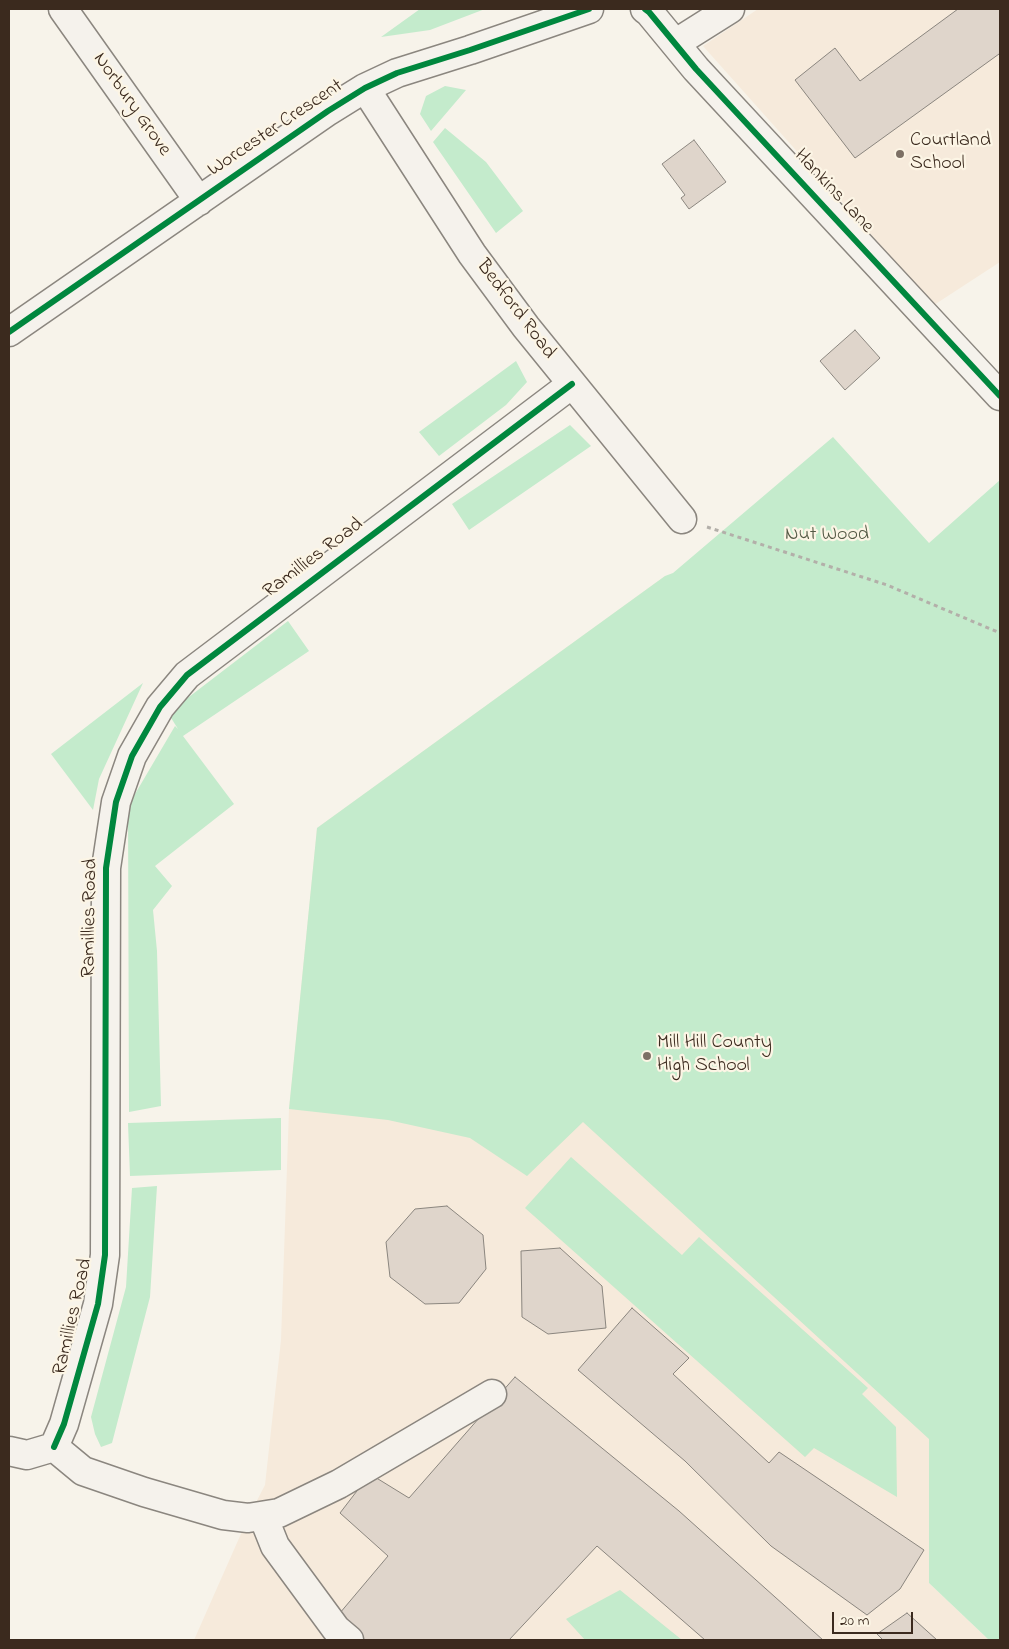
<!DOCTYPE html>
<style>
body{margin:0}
#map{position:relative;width:1009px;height:1649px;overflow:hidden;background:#f7f3ea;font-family:"Indie Flower",sans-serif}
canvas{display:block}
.frame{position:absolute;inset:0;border:10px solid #3b2a1e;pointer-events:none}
.scale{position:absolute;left:832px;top:1612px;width:81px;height:22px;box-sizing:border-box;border:2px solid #3b2a1e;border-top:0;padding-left:6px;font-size:15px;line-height:18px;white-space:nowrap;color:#3b2a1e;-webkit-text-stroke:4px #fcf5e5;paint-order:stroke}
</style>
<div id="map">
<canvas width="1009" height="1649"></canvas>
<div class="frame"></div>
<div class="scale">20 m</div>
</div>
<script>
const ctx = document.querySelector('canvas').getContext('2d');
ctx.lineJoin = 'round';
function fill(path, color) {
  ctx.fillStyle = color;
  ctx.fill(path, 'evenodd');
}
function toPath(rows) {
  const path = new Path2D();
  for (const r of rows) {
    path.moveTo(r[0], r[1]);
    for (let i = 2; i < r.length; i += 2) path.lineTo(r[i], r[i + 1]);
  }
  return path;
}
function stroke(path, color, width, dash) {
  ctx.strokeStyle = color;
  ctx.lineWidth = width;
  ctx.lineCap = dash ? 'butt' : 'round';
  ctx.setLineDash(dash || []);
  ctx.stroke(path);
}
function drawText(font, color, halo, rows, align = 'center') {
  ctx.font = font + ' "Indie Flower",sans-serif';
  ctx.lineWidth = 4.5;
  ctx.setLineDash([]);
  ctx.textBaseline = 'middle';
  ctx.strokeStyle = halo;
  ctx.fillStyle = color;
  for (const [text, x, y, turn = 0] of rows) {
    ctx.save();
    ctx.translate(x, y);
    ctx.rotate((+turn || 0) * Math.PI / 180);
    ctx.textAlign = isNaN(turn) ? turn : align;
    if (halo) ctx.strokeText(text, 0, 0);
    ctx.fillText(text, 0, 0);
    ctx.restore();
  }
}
const built = toPath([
 [758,9,999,9,1000,262,934,305,703,46],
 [665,576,1000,1401,929,1439,929,1583,989,1640,194,1640,248,1518,265,1485,281,1340,289,1109,317,828]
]);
const green = toPath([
 [420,9,485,9,430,30,381,37],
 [445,86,466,90,431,131,420,114,426,96],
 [445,128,486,162,523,211,496,233,433,142],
 [516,361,527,382,506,405,439,456,419,432],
 [570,425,591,446,469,530,452,504],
 [833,437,929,543,1000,480,1000,1640,989,1640,929,1583,929,1439,583,1122,527,1176,470,1138,388,1120,289,1109,317,828,665,576,673,573],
 [288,621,309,651,183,736,234,804,155,866,172,886,153,910,157,951,161,1106,129,1112,128,806,175,726,178,729,168,713],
 [143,683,99,779,93,810,51,754],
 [281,1118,281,1170,130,1176,128,1123],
 [571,1157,682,1255,699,1237,868,1388,862,1394,896,1427,897,1497,814,1448,805,1457,525,1208],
 [157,1186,150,1297,112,1443,101,1447,95,1434,91,1417,126,1287,132,1188],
 [620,1590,682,1640,585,1640,566,1619]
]);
const building = toPath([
 [958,9,999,9,1000,11,1000,56,999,54,855,158,795,80,835,48,860,81,958,9],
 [694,140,726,182,689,209,681,198,685,195,662,164,694,140],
 [855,330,880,358,845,390,820,361,855,330],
 [447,1206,483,1235,486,1269,459,1303,425,1304,390,1277,386,1242,415,1209,447,1206],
 [560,1248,602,1286,606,1328,548,1334,522,1317,521,1251,560,1248],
 [632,1308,689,1358,673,1374,769,1463,779,1452,924,1550,900,1589,867,1615,771,1546,685,1461,578,1370,632,1308],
 [515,1377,679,1511,823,1640,705,1640,597,1546,509,1640,362,1640,334,1620,388,1556,340,1513,370,1474,409,1498,515,1377],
 [907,1613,937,1640,883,1640,877,1634,907,1613]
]);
const path = toPath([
 [707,527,887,585,1000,633]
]);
const minor = toPath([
 [63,9,199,201],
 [645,9,649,12,696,69,1000,396],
 [676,43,730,9],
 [365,88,472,254,526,327,682,519],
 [9,332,328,111,365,88,397,73,470,50,589,9],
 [54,1447,64,1424,98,1304,105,1255,106,868,116,802,132,756,160,707,187,675,572,384],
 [54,1447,83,1471,144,1492,223,1515,248,1518,279,1513,339,1484,492,1394],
 [9,1451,27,1455,54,1447],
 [263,1516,275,1546,336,1629,349,1640]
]);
const cycleway = toPath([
 [645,9,649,12,696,69,1000,396],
 [9,332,328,111,365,88,397,73,470,50,589,9],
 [54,1447,64,1424,98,1304,105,1255,106,868,116,802,132,756,160,707,187,675,572,384]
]);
const markers = [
 [900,154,5,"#7d7065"],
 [647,1056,5,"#7d7065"]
];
const streetNames = [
 ["Norbury Grove",131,105,55],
 ["Worcester Crescent",276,129,-34],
 ["Hankins Lane",833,192,47],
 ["Bedford Road",515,310,53],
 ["Ramillies Road",314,559,-37],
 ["Ramillies Road",91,918,-89],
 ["Ramillies Road",74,1317,-77]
];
const poiNames = [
 ["Courtland",910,142],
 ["School",910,165],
 ["Mill Hill County",657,1044],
 ["High School",657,1067]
];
const parkNames = [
 ["Nut Wood",827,536]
];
fill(built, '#f6eadb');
fill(green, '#c4ebcc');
fill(building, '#dfd5cb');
stroke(building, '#8b867f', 1);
stroke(minor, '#8b867f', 31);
stroke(path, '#b3afa9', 3, [4, 4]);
stroke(minor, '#f5f2ec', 28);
stroke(cycleway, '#00873e', 6);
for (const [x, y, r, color] of markers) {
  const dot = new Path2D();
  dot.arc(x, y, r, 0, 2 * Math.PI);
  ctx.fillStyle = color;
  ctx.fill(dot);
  stroke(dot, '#fcf5e5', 2);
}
drawText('20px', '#3b2a1e', '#fcf5e5', streetNames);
drawText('20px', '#3b2a1e', '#fcf5e5', poiNames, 'left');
drawText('20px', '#535944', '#fcf5e5', parkNames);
</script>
